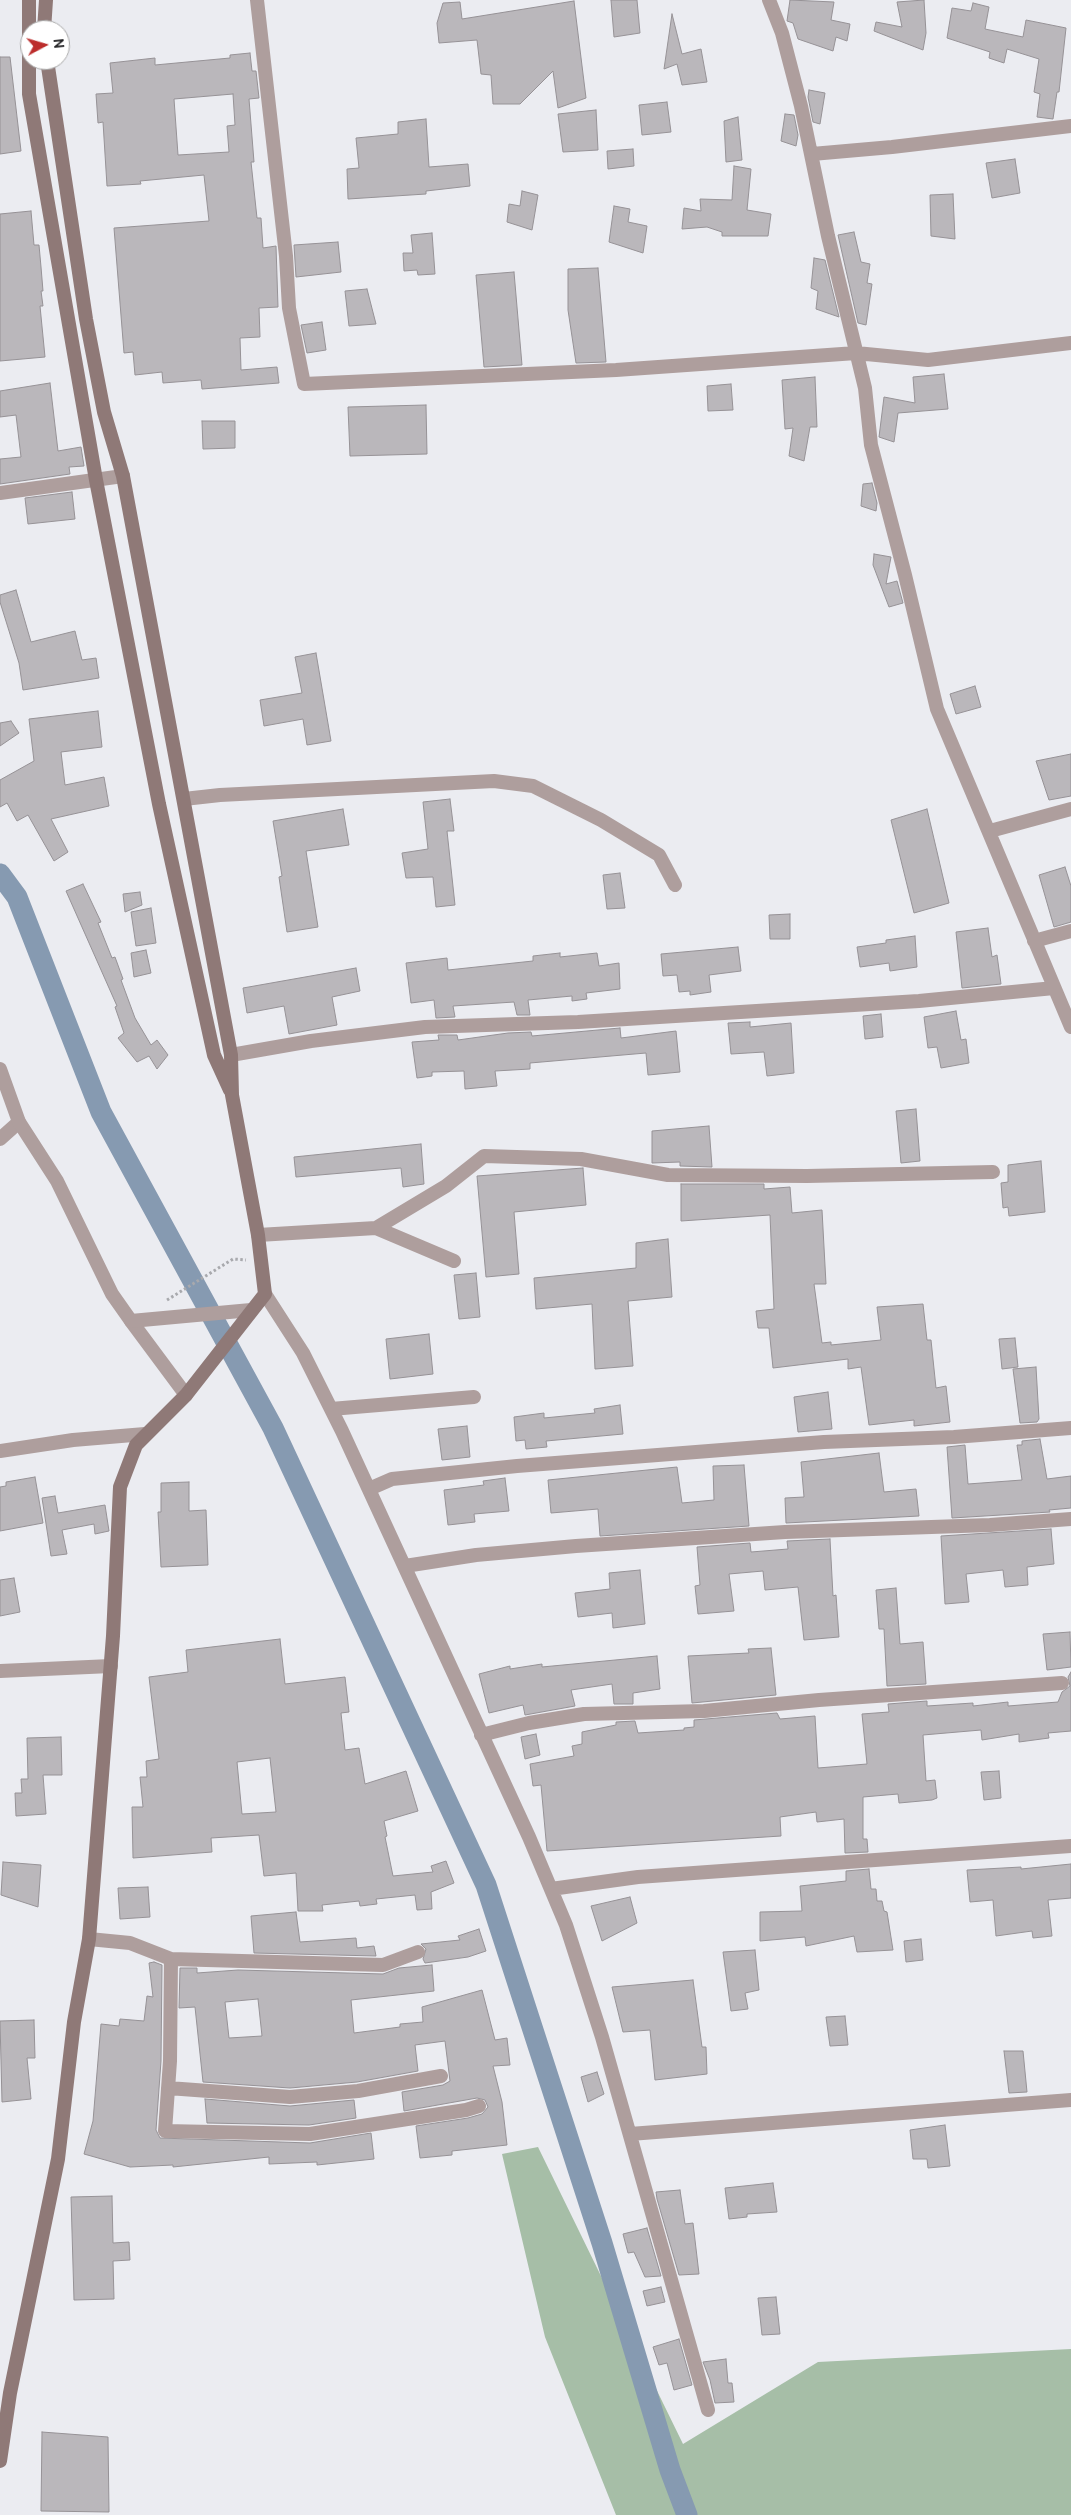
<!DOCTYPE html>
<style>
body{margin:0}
#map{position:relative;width:1071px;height:2515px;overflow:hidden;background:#ebecf1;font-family:Cabin,sans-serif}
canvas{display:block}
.north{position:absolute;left:20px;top:20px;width:50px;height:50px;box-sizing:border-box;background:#fff;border:1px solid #a7a7a7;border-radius:50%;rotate:84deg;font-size:14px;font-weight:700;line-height:20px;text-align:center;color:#222224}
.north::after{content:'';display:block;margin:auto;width:18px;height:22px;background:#bc2d2c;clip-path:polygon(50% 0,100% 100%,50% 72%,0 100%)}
</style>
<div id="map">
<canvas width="1071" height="2515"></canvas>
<div class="north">N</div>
</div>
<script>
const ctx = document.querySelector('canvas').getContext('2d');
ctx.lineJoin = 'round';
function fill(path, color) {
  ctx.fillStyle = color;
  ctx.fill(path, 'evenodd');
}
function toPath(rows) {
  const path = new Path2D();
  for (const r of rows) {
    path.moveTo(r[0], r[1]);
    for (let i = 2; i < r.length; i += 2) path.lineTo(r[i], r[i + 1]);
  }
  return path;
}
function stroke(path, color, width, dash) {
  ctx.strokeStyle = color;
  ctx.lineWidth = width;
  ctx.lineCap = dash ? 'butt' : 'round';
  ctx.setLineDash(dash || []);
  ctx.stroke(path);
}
const forest = toPath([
 [538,2147,683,2444,818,2362,1071,2349,1071,2515,616,2515,545,2337,502,2154]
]);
const canal = toPath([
 [0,874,17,897,101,1112,273,1428,486,1885,602,2243,670,2470,687,2515]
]);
const building = toPath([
 [611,0,637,0,640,33,614,37,611,0],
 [790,0,834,2,831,20,850,24,847,41,836,37,833,51,798,39,793,23,787,21,790,0],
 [924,0,926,33,923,50,874,31,876,22,902,27,897,2,924,0],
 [574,1,586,98,558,108,553,71,520,104,493,104,491,75,481,74,477,40,439,43,437,23,443,3,460,2,462,19,574,1],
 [973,3,989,7,985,29,1023,37,1026,20,1066,28,1059,92,1057,92,1053,119,1037,117,1040,94,1034,92,1039,59,1007,49,1004,63,989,58,990,52,947,38,952,8,971,11,973,3],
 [672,14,682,54,701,49,707,82,682,85,677,64,664,69,672,14],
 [250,53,252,71,256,71,259,98,249,99,254,162,251,162,257,218,261,218,263,248,276,246,278,307,259,308,260,337,240,338,241,370,277,367,279,383,202,389,201,380,163,383,162,372,135,375,133,352,124,353,114,228,209,221,204,175,140,181,141,184,107,186,103,122,98,123,96,94,113,93,110,63,155,58,155,65,230,58,230,55,250,53],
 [233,94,235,125,227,126,229,152,178,155,174,99,233,94],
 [0,57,10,57,21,151,0,154,0,57],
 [809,90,825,93,820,124,813,122,808,97,809,90],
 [667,102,671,132,642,135,639,105,667,102],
 [596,110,598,150,563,152,558,114,596,110],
 [785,114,794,115,798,135,796,146,781,141,785,114],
 [738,117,742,160,726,162,724,121,738,117],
 [426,119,429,167,468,164,470,186,426,191,426,194,348,199,347,169,359,168,356,138,398,134,398,122,426,119],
 [633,149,634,166,608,169,607,151,633,149],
 [1015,159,1020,193,992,198,986,163,1015,159],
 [734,166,751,169,747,210,771,214,768,236,722,236,722,232,707,227,682,229,684,208,701,211,700,199,732,200,734,166],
 [522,191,538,195,532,230,507,222,509,204,520,206,522,191],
 [953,194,955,239,931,236,930,195,953,194],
 [614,206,630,209,628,222,647,226,643,253,609,242,614,206],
 [31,211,34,245,39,245,41,267,43,291,41,291,43,306,40,306,45,357,0,361,0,214,31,211],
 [854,232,861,262,870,264,867,283,872,284,866,325,858,323,838,235,854,232],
 [432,233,435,274,418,275,417,270,404,271,403,253,413,253,411,235,432,233],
 [338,242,341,272,296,277,294,245,338,242],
 [814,258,825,260,839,317,816,309,818,291,811,288,814,258],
 [598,268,606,362,576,363,568,310,568,269,598,268],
 [514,272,522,365,484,367,476,275,514,272],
 [367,289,376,324,349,326,345,291,367,289],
 [322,322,326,350,307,353,301,325,322,322],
 [944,374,948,409,898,413,894,442,879,437,884,397,915,403,913,377,944,374],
 [815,377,817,427,810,427,804,461,789,456,793,428,785,429,782,380,815,377],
 [50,383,58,451,81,447,84,466,69,467,70,474,0,484,0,459,21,457,16,415,0,417,0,391,50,383],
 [731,384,733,410,708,411,707,386,731,384],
 [426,405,427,454,350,456,348,407,426,405],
 [202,421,235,421,235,448,203,449,202,421],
 [872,483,877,503,876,511,861,506,863,484,872,483],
 [72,492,75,519,28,524,25,498,72,492],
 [874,554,891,557,886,584,897,581,903,603,889,607,873,565,874,554],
 [16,590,31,642,75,631,82,660,96,658,99,678,23,690,19,663,0,602,0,595,16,590],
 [316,653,331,741,307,745,303,719,264,726,260,700,302,693,295,657,316,653],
 [975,686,981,707,956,714,950,694,975,686],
 [98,711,102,747,61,752,65,785,104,777,109,806,51,819,68,852,54,861,28,815,17,821,7,803,0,807,0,780,34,761,29,719,98,711],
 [11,721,19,733,0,746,0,723,11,721],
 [1071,754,1071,796,1049,800,1036,761,1071,754],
 [450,799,454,831,447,831,455,905,436,907,433,877,406,878,402,853,428,849,423,802,450,799],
 [343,809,349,845,306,851,318,927,287,932,279,877,282,876,273,821,343,809],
 [927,809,949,903,914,913,891,820,927,809],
 [1065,867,1071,886,1071,922,1054,927,1039,875,1065,867],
 [620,873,625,908,607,909,603,875,620,873],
 [83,884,101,922,98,923,112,958,115,957,123,979,121,980,135,1018,151,1045,157,1040,168,1055,157,1069,149,1056,137,1062,118,1038,124,1033,115,1007,117,1006,66,891,83,884],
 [140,892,142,905,125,912,123,894,140,892],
 [151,908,156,943,136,946,131,912,151,908],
 [790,914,790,939,770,939,769,915,790,914],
 [988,928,992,957,997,955,1001,984,962,988,956,932,988,928],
 [915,936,917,967,890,971,889,963,860,967,857,947,886,943,886,940,915,936],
 [738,947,741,971,709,975,711,992,690,995,690,991,679,992,677,975,663,976,661,954,738,947],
 [146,950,151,973,134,977,131,953,146,950],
 [560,953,560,957,597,953,599,966,619,963,620,989,586,993,587,999,572,1001,572,996,528,1000,530,1015,517,1015,514,1002,453,1006,455,1017,436,1018,434,1000,411,1003,406,963,447,958,448,970,533,961,533,956,560,953],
 [356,968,360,991,332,997,337,1025,289,1034,284,1006,247,1013,243,988,356,968],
 [956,1011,961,1040,966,1039,969,1063,941,1068,937,1047,928,1048,924,1017,956,1011],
 [881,1014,883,1037,865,1039,863,1016,881,1014],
 [750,1022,750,1027,791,1023,794,1073,767,1076,764,1052,731,1054,728,1023,750,1022],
 [620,1028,621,1038,676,1031,680,1072,648,1075,646,1053,530,1063,530,1069,495,1071,497,1086,465,1089,464,1071,432,1072,432,1076,417,1078,412,1042,439,1040,438,1035,457,1035,458,1040,508,1033,531,1032,532,1036,620,1028],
 [916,1109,920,1161,901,1163,896,1111,916,1109],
 [709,1126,712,1167,680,1166,680,1162,652,1163,652,1131,709,1126],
 [421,1144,424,1184,403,1187,401,1168,296,1177,294,1157,421,1144],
 [1041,1161,1045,1212,1009,1216,1008,1207,1003,1208,1001,1183,1008,1182,1008,1165,1041,1161],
 [583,1168,586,1205,514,1212,519,1274,486,1277,477,1176,583,1168],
 [681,1184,764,1184,764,1189,790,1187,792,1213,822,1210,826,1284,814,1284,822,1343,831,1342,831,1345,881,1340,877,1307,923,1304,927,1340,931,1340,936,1388,946,1386,950,1422,914,1426,914,1420,869,1425,861,1367,848,1369,848,1359,773,1368,769,1328,758,1328,756,1311,774,1309,770,1215,681,1221,681,1184],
 [668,1239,672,1297,628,1301,633,1366,595,1369,592,1304,536,1309,534,1278,636,1268,636,1243,668,1239],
 [476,1273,480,1317,459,1319,454,1275,476,1273],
 [429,1334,433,1374,390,1379,386,1339,429,1334],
 [1015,1338,1018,1367,1002,1369,999,1339,1015,1338],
 [1036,1367,1039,1419,1037,1422,1020,1423,1013,1369,1036,1367],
 [828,1392,832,1429,798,1432,794,1397,828,1392],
 [620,1405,623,1434,546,1441,547,1447,526,1449,525,1440,516,1441,514,1417,544,1413,544,1418,595,1413,594,1409,620,1405],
 [467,1426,470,1457,442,1460,438,1429,467,1426],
 [1040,1439,1047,1479,1071,1476,1071,1508,1049,1510,1050,1512,952,1518,947,1447,965,1445,968,1484,1022,1480,1017,1445,1022,1445,1022,1441,1040,1439],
 [879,1453,884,1492,916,1489,919,1516,786,1523,785,1498,804,1497,801,1462,879,1453],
 [744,1465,749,1526,600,1536,598,1509,551,1513,548,1480,677,1467,682,1503,714,1500,713,1466,744,1465],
 [35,1477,43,1523,0,1531,0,1487,6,1486,6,1482,35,1477],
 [505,1478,509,1511,474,1514,475,1522,448,1525,444,1490,484,1485,483,1481,505,1478],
 [189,1482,189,1511,206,1510,208,1565,161,1567,158,1512,161,1512,161,1483,189,1482],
 [55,1496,58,1513,105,1505,109,1531,95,1534,94,1524,62,1530,67,1554,51,1556,42,1498,55,1496],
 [1051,1529,1054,1564,1027,1567,1028,1585,1005,1587,1003,1570,966,1574,969,1602,945,1604,941,1536,1051,1529],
 [830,1539,833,1596,836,1595,839,1637,804,1640,798,1587,765,1590,763,1571,729,1574,734,1611,698,1614,695,1586,700,1585,697,1547,750,1543,751,1552,788,1549,787,1541,830,1539],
 [640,1570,645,1624,613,1628,612,1613,578,1617,575,1593,610,1589,609,1573,640,1570],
 [14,1578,20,1612,0,1616,0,1580,14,1578],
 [896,1588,900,1644,923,1642,926,1684,887,1686,884,1629,879,1629,876,1590,896,1588],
 [1070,1632,1071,1667,1047,1670,1043,1634,1070,1632],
 [280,1639,285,1684,345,1677,349,1712,341,1713,345,1750,359,1748,365,1784,406,1771,418,1811,384,1821,387,1836,385,1837,393,1876,433,1872,431,1866,446,1861,454,1883,431,1892,432,1909,417,1910,415,1895,376,1899,377,1904,360,1906,359,1901,322,1905,323,1911,298,1911,296,1873,264,1876,259,1835,211,1838,212,1852,133,1858,132,1807,143,1807,140,1777,147,1777,146,1761,159,1759,149,1677,188,1672,186,1650,280,1639],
 [270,1758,276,1812,242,1814,237,1762,270,1758],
 [771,1648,776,1695,692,1703,688,1656,749,1653,748,1649,771,1648],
 [657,1656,660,1689,633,1693,633,1704,614,1704,612,1684,571,1690,575,1706,525,1715,523,1705,489,1713,479,1674,510,1666,510,1669,542,1664,542,1667,657,1656],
 [1071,1672,1071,1731,1048,1733,1049,1738,1019,1742,1019,1734,982,1740,981,1730,923,1735,926,1781,935,1780,937,1798,932,1800,899,1803,898,1794,863,1797,863,1839,867,1839,868,1852,845,1853,844,1819,817,1822,816,1812,780,1817,781,1836,547,1851,541,1785,533,1786,530,1764,574,1756,572,1746,582,1744,582,1732,616,1725,616,1722,635,1721,638,1733,684,1730,684,1728,694,1727,694,1720,777,1713,780,1719,815,1716,818,1768,867,1764,862,1714,889,1712,888,1704,927,1701,927,1706,973,1703,973,1706,1008,1702,1008,1706,1058,1702,1062,1692,1070,1686,1068,1677,1071,1672],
 [536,1734,540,1755,525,1759,521,1737,536,1734],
 [61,1737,62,1775,43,1775,46,1814,16,1816,15,1793,22,1793,21,1779,28,1779,27,1738,61,1737],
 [999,1771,1001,1798,984,1800,981,1772,999,1771],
 [3,1862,41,1865,38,1907,1,1895,3,1862],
 [1071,1864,1071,1898,1048,1900,1052,1936,1033,1938,1032,1931,996,1936,993,1900,970,1902,967,1870,1021,1867,1021,1869,1071,1864],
 [869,1869,871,1889,876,1889,877,1901,882,1901,884,1911,887,1912,893,1950,857,1952,854,1936,806,1946,805,1937,760,1941,760,1912,802,1911,800,1886,846,1881,846,1871,869,1869],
 [148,1887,150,1917,120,1919,118,1888,148,1887],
 [630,1897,637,1923,602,1941,591,1906,630,1897],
 [296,1912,300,1942,356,1938,357,1948,374,1946,376,1956,254,1953,251,1916,296,1912],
 [479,1929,486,1951,468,1957,425,1963,423,1959,426,1949,421,1944,460,1940,458,1936,479,1929],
 [921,1939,923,1960,906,1962,904,1941,921,1939],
 [755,1950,759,1990,745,1993,748,2009,731,2011,723,1952,755,1950],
 [154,1962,162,1965,161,2061,156,2130,160,2138,310,2143,371,2133,374,2159,317,2165,317,2162,269,2164,269,2157,173,2167,173,2165,130,2167,84,2154,93,2121,101,2024,119,2026,120,2019,144,2021,147,1996,153,1997,149,1963,154,1962],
 [432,1965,434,1991,351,2000,354,2033,400,2027,400,2024,423,2022,422,2007,482,1990,495,2040,507,2038,510,2065,493,2066,502,2102,507,2145,452,2151,452,2155,420,2158,416,2126,468,2118,482,2114,488,2107,485,2100,477,2098,404,2111,402,2092,443,2085,450,2081,445,2041,415,2045,418,2071,357,2082,290,2088,203,2082,195,2007,179,2008,180,1968,197,1968,197,1973,238,1970,383,1974,399,1968,432,1965],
 [258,1999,262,2036,229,2038,225,2002,258,1999],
 [693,1980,702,2047,706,2047,707,2074,655,2080,650,2030,623,2032,612,1987,693,1980],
 [845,2016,848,2045,830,2046,826,2017,845,2016],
 [34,2020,35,2058,27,2058,31,2099,2,2102,0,2021,34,2020],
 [1004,2051,1023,2051,1027,2092,1009,2093,1004,2051],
 [597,2072,604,2094,588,2102,581,2077,597,2072],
 [205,2099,290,2106,354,2100,356,2118,309,2125,207,2123,205,2099],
 [945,2125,950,2166,928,2168,927,2159,913,2159,910,2130,945,2125],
 [773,2183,777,2212,747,2214,747,2217,729,2219,725,2188,773,2183],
 [680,2190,685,2224,693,2223,699,2274,679,2275,657,2199,656,2192,680,2190],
 [112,2196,113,2243,129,2242,130,2260,113,2261,114,2299,74,2300,71,2197,112,2196],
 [647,2228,661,2276,645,2277,634,2252,628,2253,623,2234,647,2228],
 [661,2287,665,2302,647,2306,643,2291,661,2287],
 [776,2297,780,2334,762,2335,758,2298,776,2297],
 [679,2339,692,2385,674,2390,667,2363,659,2365,653,2347,679,2339],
 [726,2359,728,2383,732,2383,734,2402,715,2403,710,2380,703,2362,726,2359],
 [42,2432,108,2437,109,2512,41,2511,42,2432]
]);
const path = toPath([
 [167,1300,233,1259,246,1260]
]);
const minor = toPath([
 [257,0,286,256,289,308,304,384,616,370,856,353,928,360,1071,343],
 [769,0,782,33,801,106,828,236,865,388,871,445,905,575,937,709,1071,1027],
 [812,154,892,147,1071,126],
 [0,493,123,476],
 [184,799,220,795,494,781,533,786,601,820,659,855,675,885],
 [990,831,1071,809],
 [1034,941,1071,931],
 [231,1055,311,1041,425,1027,578,1022,919,1001,1054,988],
 [0,1139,19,1122],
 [376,1228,446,1186,484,1156,581,1159,668,1175,807,1176,993,1172],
 [258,1235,376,1228,454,1261],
 [265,1294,303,1353,342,1431,529,1837,566,1925,602,2037,708,2410],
 [131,1321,186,1395],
 [331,1409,474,1397],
 [0,1451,73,1440,145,1434],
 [369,1489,392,1479,517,1466,824,1442,954,1437,1071,1428],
 [405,1566,476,1555,576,1546,785,1532,990,1525,1071,1519],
 [0,1671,111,1666],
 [481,1735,529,1723,584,1714,704,1711,819,1700,1062,1683],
 [551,1889,638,1877,1071,1846],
 [89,1939,130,1943,171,1959,170,2061,165,2131,310,2134,466,2110,479,2106],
 [171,1959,383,1965,418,1952],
 [168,2088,290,2097,358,2091,441,2076],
 [630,2134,1071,2100]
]);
const tertiary = toPath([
 [0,1069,19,1122,57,1181,112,1294,131,1321,251,1310]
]);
const secondary = toPath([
 [29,0,29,94,96,480,159,804,214,1055,230,1090],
 [44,30,46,0],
 [0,2461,10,2393,58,2159,74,2022,89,1939,113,1636,120,1487,136,1445,186,1395,265,1294,258,1235,232,1095,231,1055,123,476,104,412,86,319,47,60]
]);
fill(forest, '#a6bea7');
stroke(canal, '#869ab1', 21);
fill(building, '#bab7bb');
stroke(building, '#969296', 1);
stroke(path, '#a8a9ad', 3, [2.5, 2.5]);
stroke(minor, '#ae9e9d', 14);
stroke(tertiary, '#ae9e9d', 14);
stroke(secondary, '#8f7977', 14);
</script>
